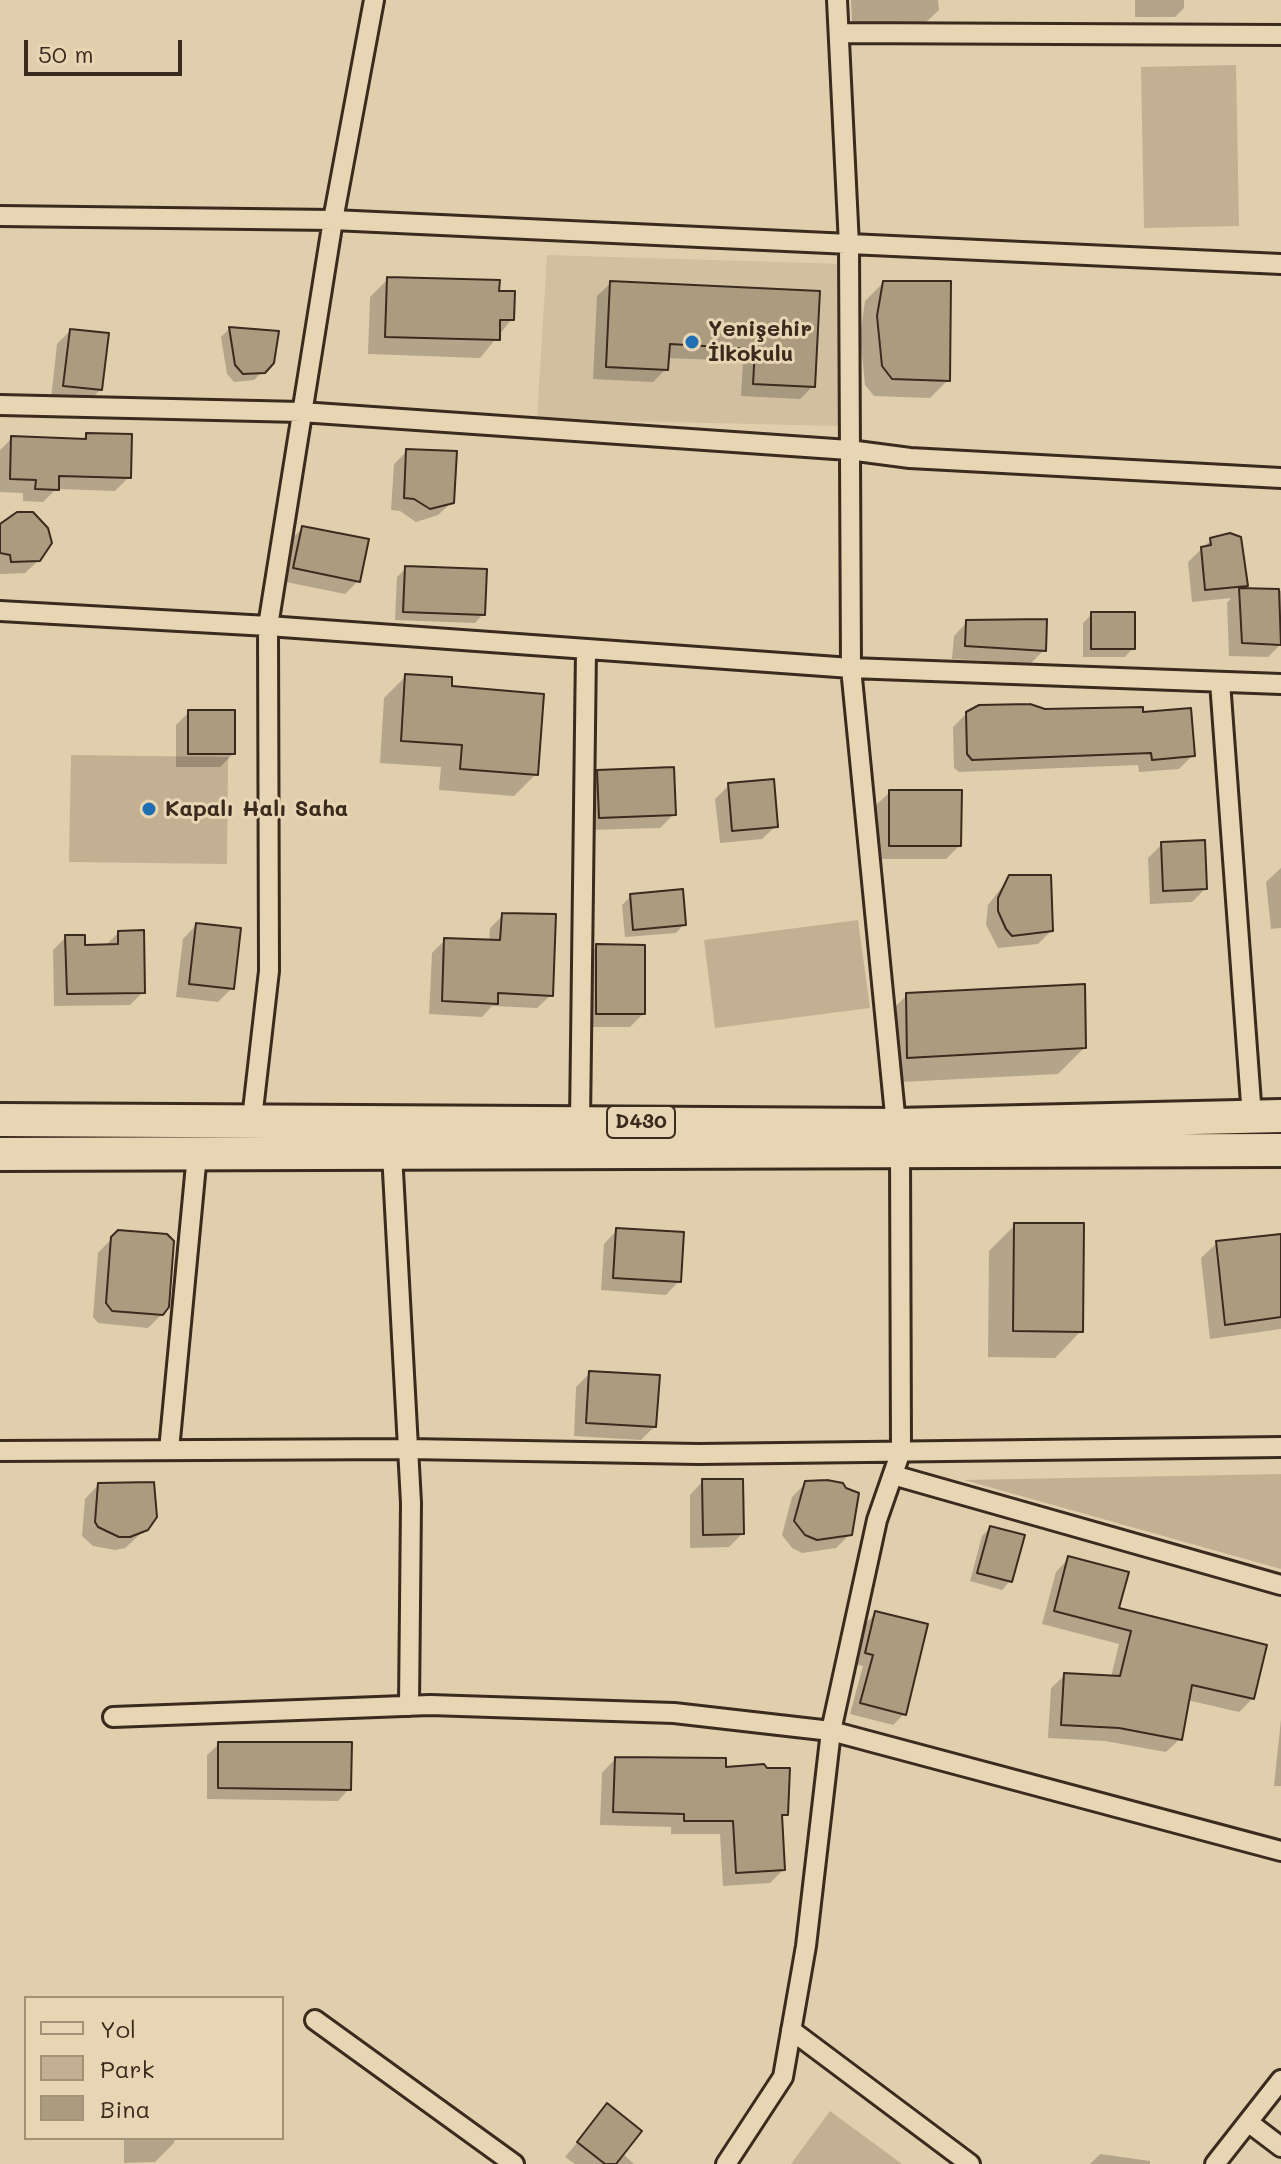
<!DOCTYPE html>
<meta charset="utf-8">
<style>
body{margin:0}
#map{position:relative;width:1281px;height:2164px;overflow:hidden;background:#e1cead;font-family:Mali,sans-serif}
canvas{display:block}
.legend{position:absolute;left:24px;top:1996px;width:260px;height:144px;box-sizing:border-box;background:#e8d5b3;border:2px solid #a39177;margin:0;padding:10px 14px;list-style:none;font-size:24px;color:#3b2a1e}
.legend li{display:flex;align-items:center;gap:16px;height:40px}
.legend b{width:40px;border:2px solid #a39177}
.scale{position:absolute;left:24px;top:40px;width:158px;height:36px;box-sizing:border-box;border:4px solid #3b2a1e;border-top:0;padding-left:10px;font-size:24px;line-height:28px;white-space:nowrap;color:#3b2a1e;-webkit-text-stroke:6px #e8d5b3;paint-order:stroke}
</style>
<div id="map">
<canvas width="1281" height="2164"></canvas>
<ul class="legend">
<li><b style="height:10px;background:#e8d5b3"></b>Yol</li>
<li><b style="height:22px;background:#c3b093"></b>Park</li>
<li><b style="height:22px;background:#ad9b80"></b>Bina</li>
</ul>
<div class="scale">50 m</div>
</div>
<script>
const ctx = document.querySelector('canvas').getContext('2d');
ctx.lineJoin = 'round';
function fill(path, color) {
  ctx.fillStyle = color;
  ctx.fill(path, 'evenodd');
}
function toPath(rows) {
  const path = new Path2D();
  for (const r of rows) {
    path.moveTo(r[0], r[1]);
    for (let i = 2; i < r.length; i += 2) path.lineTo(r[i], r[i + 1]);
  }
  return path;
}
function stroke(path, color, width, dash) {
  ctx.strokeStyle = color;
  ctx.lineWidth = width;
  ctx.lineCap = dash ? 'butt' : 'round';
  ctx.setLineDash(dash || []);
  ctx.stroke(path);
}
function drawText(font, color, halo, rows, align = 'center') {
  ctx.font = font + ' Mali,sans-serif';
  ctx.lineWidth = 6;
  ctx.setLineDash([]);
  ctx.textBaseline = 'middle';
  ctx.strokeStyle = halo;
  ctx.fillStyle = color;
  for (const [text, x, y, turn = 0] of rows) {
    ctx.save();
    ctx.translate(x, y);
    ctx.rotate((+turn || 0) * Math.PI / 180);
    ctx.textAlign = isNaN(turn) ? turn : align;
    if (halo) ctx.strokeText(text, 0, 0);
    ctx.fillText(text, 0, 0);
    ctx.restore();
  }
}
const built = toPath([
 [547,255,845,264,839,426,537,419]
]);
const green = toPath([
 [1236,65,1239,226,1144,228,1141,67],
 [71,755,228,757,227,864,69,862],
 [858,920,870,1008,715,1028,704,940],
 [1281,1474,1281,1569,964,1480],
 [830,2111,902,2164,791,2164]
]);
const shadow = toPath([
 [851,0,938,0,939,10,925,23,852,24],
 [1135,0,1184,0,1184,8,1175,17,1135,17],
 [388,279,512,319,480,358,368,354,370,297],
 [611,283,818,293,813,386,800,399,741,396,743,361,667,358,666,369,653,382,593,379,597,296],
 [883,283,948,380,930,398,874,396,865,385,860,335,865,301],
 [229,329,272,362,254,380,234,382,227,374,221,337],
 [70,331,100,390,87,403,51,399,57,344],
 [87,435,129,477,115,491,56,489,43,502,23,501,23,493,0,492,0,450,12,438,81,441],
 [407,451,452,502,438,515,416,522,400,511,391,510,394,464],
 [0,526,39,560,25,573,0,574],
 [303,528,358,581,345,594,281,581,289,541],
 [1212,539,1246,585,1241,590,1281,591,1281,644,1268,657,1229,656,1227,603,1231,598,1192,602,1188,562],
 [406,568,483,614,475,623,395,620,397,577],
 [1092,614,1133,648,1125,657,1083,657,1083,623],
 [967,622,1044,650,1031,663,952,659,954,636],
 [406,676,536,774,514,796,439,790,441,767,380,763,384,698],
 [1044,711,1141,714,1193,755,1179,769,1139,772,1138,765,959,772,954,768,953,727,967,713],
 [189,712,233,754,220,767,176,767,176,725],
 [598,772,674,814,660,828,586,830,585,785],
 [729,785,776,826,762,839,720,843,715,799],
 [890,792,959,846,946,859,876,859,876,805],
 [1162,844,1205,889,1192,902,1150,904,1148,858],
 [1281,868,1281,928,1271,929,1266,882],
 [1010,877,1051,931,1038,944,998,948,986,925,988,905],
 [631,896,684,924,676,933,625,937,622,905],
 [503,915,551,995,537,1008,492,1006,482,1017,429,1014,432,953,445,940,489,942,490,928],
 [196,925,232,988,218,1002,176,997,183,939],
 [118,933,143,992,130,1005,54,1006,53,950,66,937,83,947,105,946],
 [597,946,643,1014,630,1027,584,1027,584,960],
 [1083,986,1084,1048,1058,1074,882,1083,880,1022,907,995],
 [1015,1225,1081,1331,1055,1358,988,1357,989,1251],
 [617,1230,679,1281,666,1295,601,1290,604,1244],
 [118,1232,162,1314,148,1328,98,1323,93,1317,98,1253],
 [1281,1236,1281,1329,1210,1339,1201,1258,1217,1243],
 [590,1373,654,1427,641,1440,574,1436,576,1387],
 [703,1481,742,1534,729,1547,690,1548,690,1495],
 [806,1483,850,1534,836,1548,802,1553,792,1548,782,1535,792,1497],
 [98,1485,151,1524,125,1548,115,1550,93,1546,82,1536,85,1499],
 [990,1528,1010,1581,1002,1590,970,1581,982,1536],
 [1069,1558,1117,1610,1253,1698,1239,1712,1187,1700,1180,1739,1166,1752,1105,1741,1048,1738,1051,1688,1065,1675,1111,1677,1119,1644,1042,1624,1056,1572],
 [875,1614,904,1714,893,1725,850,1714,863,1666,855,1664,864,1625],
 [1281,1719,1281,1786,1274,1786],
 [219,1744,349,1789,338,1801,207,1799,207,1755],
 [615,1759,724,1769,786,1814,780,1819,783,1870,770,1883,723,1886,720,1834,671,1834,671,1827,600,1825,602,1773],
 [608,2106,622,2153,634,2164,575,2164,565,2157],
 [124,2138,175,2138,174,2143,155,2162,124,2163],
 [1100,2154,1150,2161,1150,2164,1090,2164]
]);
const building = toPath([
 [387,277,500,280,499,291,515,291,514,320,500,320,500,340,385,337,387,277],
 [610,281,820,291,815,387,753,384,755,349,670,344,668,370,606,367,610,281],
 [883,281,951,281,950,381,892,379,882,366,877,316,883,281],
 [229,327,279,331,274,363,265,373,243,374,235,365,229,327],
 [70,329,109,333,102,390,63,386,70,329],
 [86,433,132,434,131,478,59,476,59,490,35,489,36,480,10,479,11,436,86,439,86,433],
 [406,449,457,451,454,503,430,509,414,499,404,498,406,449],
 [17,512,33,512,48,528,52,543,40,561,11,562,10,555,0,553,0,524,17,512],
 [302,526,369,539,360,582,293,568,302,526],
 [1230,533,1241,537,1248,586,1205,590,1201,547,1211,545,1210,538,1230,533],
 [405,566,487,569,485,615,403,612,405,566],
 [1239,588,1279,589,1281,645,1242,643,1239,588],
 [1091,612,1135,612,1135,649,1091,649,1091,612],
 [1047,619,1046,651,965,646,966,620,1047,619],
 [405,674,452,677,452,686,544,694,538,775,460,769,462,745,401,741,405,674],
 [1030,704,1045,709,1143,707,1143,712,1191,708,1195,756,1152,760,1151,753,972,760,967,754,966,712,979,705,1030,704],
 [188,710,235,710,235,754,188,754,188,710],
 [674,767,676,815,599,818,597,770,674,767],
 [774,779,778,827,732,831,728,783,774,779],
 [889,790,962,790,961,846,889,846,889,790],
 [1205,840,1207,889,1163,891,1161,842,1205,840],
 [1009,875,1051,875,1053,931,1012,936,1006,929,998,911,998,898,1009,875],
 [683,889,686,925,633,930,630,894,683,889],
 [502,913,556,914,553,996,498,993,498,1004,442,1001,444,938,500,940,502,913],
 [196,923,241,928,234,989,189,984,196,923],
 [144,930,145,993,67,994,65,935,85,935,85,945,118,944,118,931,144,930],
 [596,944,645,945,645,1014,596,1014,596,944],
 [1085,984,1086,1048,907,1058,906,993,1085,984],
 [1014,1223,1084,1223,1083,1332,1013,1331,1014,1223],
 [616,1228,684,1232,681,1282,613,1278,616,1228],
 [118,1230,167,1234,174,1241,169,1307,163,1315,112,1311,106,1303,111,1237,118,1230],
 [1281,1234,1281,1317,1225,1325,1216,1241,1281,1234],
 [589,1371,660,1375,656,1427,586,1423,589,1371],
 [702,1479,743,1479,744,1534,703,1535,702,1479],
 [827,1480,843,1483,846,1488,859,1493,852,1535,817,1540,805,1535,794,1521,805,1481,827,1480],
 [154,1482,157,1517,148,1530,130,1537,119,1537,98,1527,95,1522,98,1483,154,1482],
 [990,1526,1025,1535,1012,1582,977,1573,990,1526],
 [1068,1556,1129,1572,1119,1608,1267,1645,1254,1699,1192,1685,1182,1740,1119,1728,1061,1725,1064,1673,1120,1676,1131,1631,1054,1611,1068,1556],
 [875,1611,928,1624,906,1715,860,1703,873,1655,865,1653,875,1611],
 [218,1742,352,1742,351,1790,218,1788,218,1742],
 [615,1757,726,1758,726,1767,764,1764,767,1768,790,1768,788,1815,782,1815,785,1870,736,1873,733,1821,684,1821,684,1814,613,1812,615,1757],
 [607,2103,642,2131,616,2164,605,2164,577,2142,607,2103]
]);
const street = toPath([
 [837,0,849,245,851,668,896,1125],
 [839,33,1281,35],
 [0,216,333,220,1281,264],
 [0,405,301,412,849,450,910,458,1281,478],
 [0,611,268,626,851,668,1281,684],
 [1220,682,1252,1117],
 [252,1119,269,971,268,626,333,220,374,0],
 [580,1121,586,650],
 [392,1153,411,1503,409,1706],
 [169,1450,197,1154],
 [0,1451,408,1449,699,1454,1281,1447],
 [893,1475,1281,1585],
 [113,1717,430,1705,674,1713,831,1731,1281,1851],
 [315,2020,514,2164],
 [791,2030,970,2164],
 [1248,2122,1281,2147],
 [726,2164,783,2077,806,1946,831,1731,877,1520,901,1451,900,1151],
 [1215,2164,1281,2080]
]);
const highway = toPath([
 [0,1120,896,1125,1281,1116],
 [0,1154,1281,1150]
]);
const markers = [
 [692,342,8,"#1f6fb2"],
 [149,809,8,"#1f6fb2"]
];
const shields = [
 [641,1122,68]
];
const shieldNames = [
 ["D430",641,1122]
];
const poiNames = [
 ["Yenişehir",708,329],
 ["İlkokulu",708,354],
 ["Kapalı Halı Saha",165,809]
];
fill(built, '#d1bfa0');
fill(green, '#c3b093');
fill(shadow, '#0003');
fill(building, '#ad9b80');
stroke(building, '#3b2a1e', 2);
stroke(street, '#3b2a1e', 24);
stroke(highway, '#3b2a1e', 38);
stroke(street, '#e8d5b3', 18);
stroke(highway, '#e8d5b3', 32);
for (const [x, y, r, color] of markers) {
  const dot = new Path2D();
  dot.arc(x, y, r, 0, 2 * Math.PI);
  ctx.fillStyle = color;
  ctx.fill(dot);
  stroke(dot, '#e8d5b3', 3);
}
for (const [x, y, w] of shields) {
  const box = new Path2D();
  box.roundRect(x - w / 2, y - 16, w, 32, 6);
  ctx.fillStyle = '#e8d5b3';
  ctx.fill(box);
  stroke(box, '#3b2a1e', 2);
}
drawText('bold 20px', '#3b2a1e', null, shieldNames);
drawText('bold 22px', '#3b2a1e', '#e8d5b3', poiNames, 'left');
</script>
